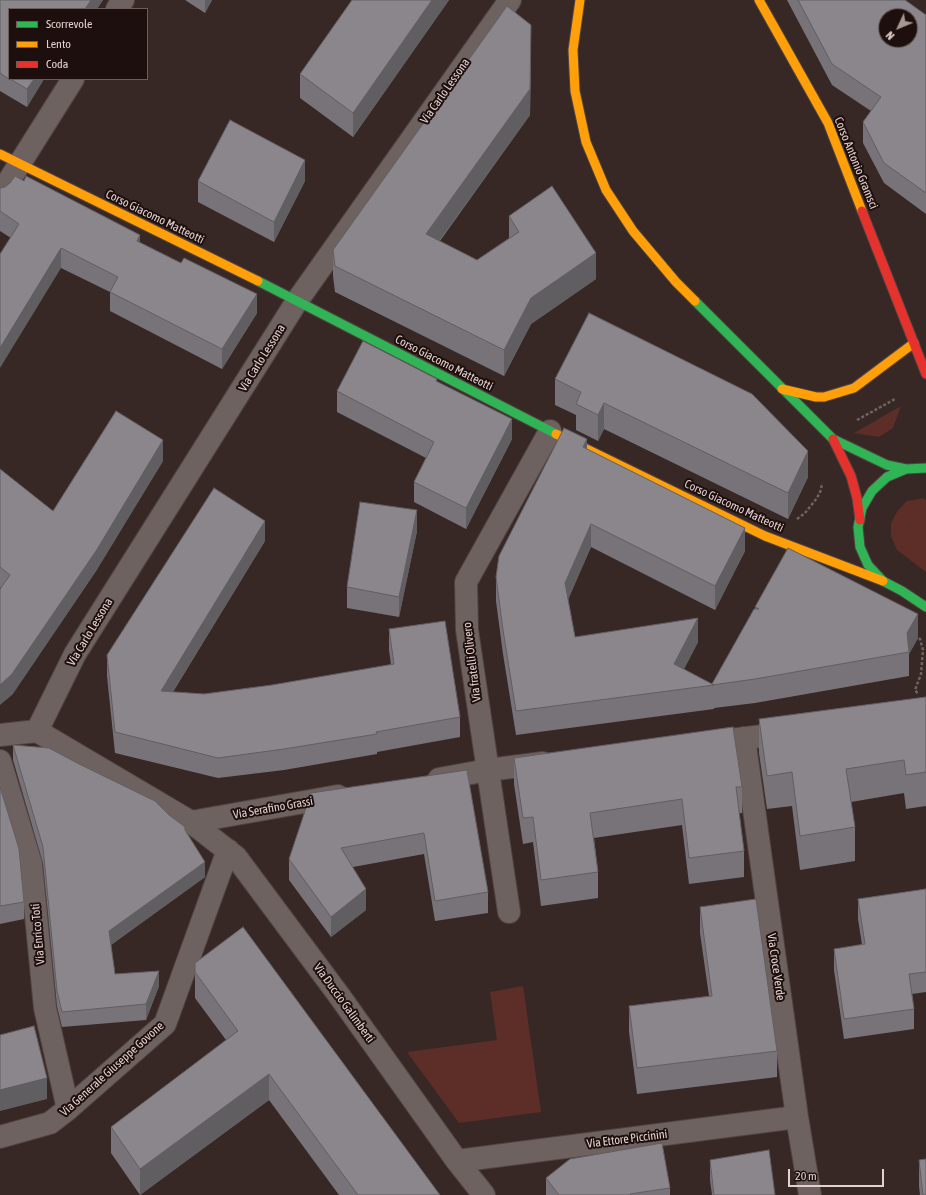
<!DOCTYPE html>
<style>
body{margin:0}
#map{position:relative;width:926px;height:1195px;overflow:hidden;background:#372825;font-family:"Asap Condensed",sans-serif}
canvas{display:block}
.legend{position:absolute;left:8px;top:8px;width:140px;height:72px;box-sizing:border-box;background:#1c0f0d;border:1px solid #6c5d5a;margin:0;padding:5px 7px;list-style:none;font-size:12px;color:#e4d1ce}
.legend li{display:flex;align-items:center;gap:8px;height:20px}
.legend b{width:20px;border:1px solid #6c5d5a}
.north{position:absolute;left:878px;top:8px;width:40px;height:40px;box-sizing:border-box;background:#1c0f0d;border:1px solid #6c5d5a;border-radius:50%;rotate:226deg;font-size:11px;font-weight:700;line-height:16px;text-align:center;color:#e4d1ce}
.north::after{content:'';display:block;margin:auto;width:14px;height:18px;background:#a79693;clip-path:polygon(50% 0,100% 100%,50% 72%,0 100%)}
.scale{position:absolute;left:788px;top:1169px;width:96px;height:18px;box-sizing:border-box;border:2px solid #e4d1ce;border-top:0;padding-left:5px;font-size:12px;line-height:14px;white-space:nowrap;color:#e4d1ce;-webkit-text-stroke:3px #1c0f0d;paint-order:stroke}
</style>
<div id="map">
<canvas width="926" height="1195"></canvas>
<ul class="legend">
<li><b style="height:5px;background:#30b455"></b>Scorrevole</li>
<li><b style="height:5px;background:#ff9f0a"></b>Lento</li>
<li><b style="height:5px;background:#e5322d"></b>Coda</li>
</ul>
<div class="north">N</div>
<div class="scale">20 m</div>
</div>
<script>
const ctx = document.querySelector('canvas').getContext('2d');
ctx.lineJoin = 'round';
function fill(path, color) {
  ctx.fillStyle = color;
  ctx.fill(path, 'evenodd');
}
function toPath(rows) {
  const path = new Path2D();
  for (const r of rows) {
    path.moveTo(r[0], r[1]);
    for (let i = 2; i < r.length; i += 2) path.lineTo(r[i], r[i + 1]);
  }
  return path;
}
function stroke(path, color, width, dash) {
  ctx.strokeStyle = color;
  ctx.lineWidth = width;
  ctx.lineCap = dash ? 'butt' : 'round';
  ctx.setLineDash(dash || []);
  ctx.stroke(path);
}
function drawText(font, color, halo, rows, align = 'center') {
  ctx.font = font + ' "Asap Condensed",sans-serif';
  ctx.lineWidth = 4;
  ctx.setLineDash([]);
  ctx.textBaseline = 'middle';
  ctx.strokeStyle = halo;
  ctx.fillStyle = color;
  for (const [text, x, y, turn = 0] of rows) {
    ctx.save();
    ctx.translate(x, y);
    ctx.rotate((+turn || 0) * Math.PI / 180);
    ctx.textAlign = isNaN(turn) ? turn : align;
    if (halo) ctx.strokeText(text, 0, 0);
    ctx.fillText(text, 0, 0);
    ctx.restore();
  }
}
const green = toPath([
 [901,406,893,428,879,437,854,433],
 [923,498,926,500,926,572,897,550,891,536,891,523,898,510,907,501],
 [523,986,541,1112,459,1123,407,1052,497,1040,490,992]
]);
const path = toPath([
 [857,420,895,399],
 [797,519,805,513,817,498,821,490,822,483],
 [915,635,920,639,923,650,921,674,915,690,918,694]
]);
const street = toPath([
 [117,9,123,0],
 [0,195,73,79],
 [37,731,75,654,297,301,510,0],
 [0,735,37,731,191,822,236,857,338,994,457,1161,484,1195],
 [744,738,797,1117,810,1195],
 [706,743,787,733],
 [0,761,31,864,45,1008,68,1109],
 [439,779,488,770,543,763],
 [191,822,338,796],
 [509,912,467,630,466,582,550,431],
 [0,1137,50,1123,68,1109,165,1024,228,850],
 [457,1161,797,1117]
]);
const fast = toPath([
 [258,281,556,434],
 [695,301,833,439,887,465,906,469],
 [926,468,906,469,887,477,872,491,862,508,858,527,860,547,868,565,883,581,902,591,926,607]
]);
const slow = toPath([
 [580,0,573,50,575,91,586,142,606,190,633,231,676,282,695,301],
 [759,0,828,123,862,211],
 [0,154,258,281],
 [782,389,816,397,824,397,854,388,914,343],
 [556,434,765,536,883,581]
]);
const jam = toPath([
 [862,211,926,374],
 [833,439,851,476,857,498,860,520]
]);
const wall = toPath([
 [0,0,103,0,97,9,9,9,9,79,44,79,27,107,0,91],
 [185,0,212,0,205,13],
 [352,0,449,0,353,137,300,98,300,74],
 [787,0,905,0,926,15,926,214,884,183,863,143,863,122,871,111,832,85],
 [531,51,530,115,440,241,477,260,509,238,509,216,596,279,531,324,504,376,335,292,333,276,333,250],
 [198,181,305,181,274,242,198,202],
 [0,188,140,243,257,313,222,369,110,311,110,292,61,268,11,238,0,231],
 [555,379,808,477,788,519,604,429,598,441,576,430,576,415,555,405],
 [437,381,512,439,466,529,414,502,414,482,426,458,337,412,337,391],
 [587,449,745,551,715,610,591,547,568,599,575,637,698,642,684,669,712,684,755,609,755,607,918,638,909,654,909,676,755,703,714,708,714,709,516,735,503,654,496,601,496,577],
 [163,461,96,571,12,695,1,588,0,587,0,469,53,511],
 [417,531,399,617,347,608,347,587],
 [265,541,173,692,204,694,272,685,391,665,389,650,389,629,460,717,460,737,377,752,377,754,284,770,218,778,115,753,107,676,107,655],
 [926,697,926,806,906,809,904,793,851,802,855,827,855,861,800,870,792,806,767,809,759,753,759,719],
 [13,745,169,815,185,830,205,877,111,945,115,974,159,986,146,1020,62,1027,57,1006,43,863,13,760],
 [514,758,742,787,742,813,739,813,744,851,744,877,689,884,682,825,594,838,598,872,598,898,541,906,533,842,523,844,514,784],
 [467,770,488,892,488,913,435,921,424,854,353,867,366,910,331,937,289,880,289,859],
 [0,787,24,902,24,919,0,924],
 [926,889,926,992,912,994,914,1009,914,1029,844,1039,834,970,834,949,862,945,858,919,858,899],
 [700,907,777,1051,777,1077,637,1094,629,1032,629,1006,709,996,700,933],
 [195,963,440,1195,339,1195,269,1100,140,1195,111,1153,111,1127,226,1040,195,998],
 [710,1160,775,1195,712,1195,710,1180],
 [919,1160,926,1195,920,1195,919,1186],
 [546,1178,670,1188,670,1195,546,1195]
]);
const shadedWall = toPath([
 [91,0,103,0,97,9,85,9],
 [205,0,212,0,205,13],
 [432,0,449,0,353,137,353,113],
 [531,51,530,115,426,259,426,234],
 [34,79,44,79,27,107,27,89],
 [305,160,305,181,274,242,274,222],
 [140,235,140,254,137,241],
 [61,248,61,268,0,368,0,348],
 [596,253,596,279,531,324,504,376,504,350,531,298],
 [257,294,257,313,222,369,222,349],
 [604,403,604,429,598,441,598,415],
 [512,419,512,439,466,529,466,508],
 [587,439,587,463,583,447],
 [163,440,163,461,96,571,12,695,0,705,0,685],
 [808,451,808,477,788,519,788,493],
 [417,510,417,531,399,617,399,597],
 [265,521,265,541,161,711,161,691],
 [591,524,591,547,565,607,565,583],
 [745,528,745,551,715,610,715,586],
 [918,614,918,638,909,654,907,633],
 [698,618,698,642,674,688,674,664],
 [205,862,205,877,109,946,109,931],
 [366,889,366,910,331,937,331,917],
 [159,971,159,986,146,1020,146,1004],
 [269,1074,269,1100,140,1195,140,1169],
 [47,1078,47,1099,0,1111,0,1090]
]);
const building = toPath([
 [0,0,91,0,85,9,9,9,9,79,0,73,0,0],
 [352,0,432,0,353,113,300,74,352,0],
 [798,0,905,0,926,15,926,193,884,163,863,122,881,97,832,64,798,0],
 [886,16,910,16,910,40,886,40,886,16],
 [507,6,531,25,530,89,426,234,477,260,519,232,509,216,552,186,596,253,531,298,504,350,335,266,333,250,507,6],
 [10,79,34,79,27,89,10,79],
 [230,120,305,160,274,222,198,181,230,120],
 [15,176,24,181,26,176,140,235,137,241,181,263,184,258,257,294,222,349,110,292,118,277,61,248,0,348,0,254,19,224,0,211,0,188,5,187,10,183,15,176],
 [589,313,752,394,808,451,788,493,604,403,598,415,576,404,581,392,555,379,589,313],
 [363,341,437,379,436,381,512,419,466,508,414,482,434,442,337,391,363,341],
 [116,411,163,440,96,551,12,674,0,685,0,589,10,575,0,567,0,469,53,511,116,411],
 [564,428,587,439,583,447,745,528,715,586,591,524,565,583,575,637,698,618,674,664,712,684,754,609,759,609,755,607,788,548,918,614,907,633,909,652,755,679,712,685,714,685,516,711,503,630,496,577,499,556,564,428],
 [214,488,265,521,161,691,204,694,272,685,394,664,389,629,445,621,460,717,376,732,377,734,284,749,218,758,115,732,107,655,214,488],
 [360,502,417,510,399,597,347,587,360,502],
 [926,697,926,772,906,775,904,760,846,769,855,827,800,836,792,772,767,776,759,719,926,697],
 [733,727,742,787,736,787,744,851,689,858,682,799,590,813,598,872,541,880,533,817,523,818,514,758,733,727],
 [13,745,49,748,79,764,155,801,169,815,185,827,185,830,205,862,109,931,115,974,159,971,146,1004,62,1012,57,991,43,847,13,745],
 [467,770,488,892,435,901,424,833,341,848,366,889,331,917,289,859,311,793,467,770],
 [0,787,19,849,24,902,0,906,0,787],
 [926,889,926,972,909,974,914,1009,844,1019,834,949,865,944,858,899,926,889],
 [756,899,777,1051,637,1068,629,1006,712,996,700,907,756,899],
 [243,927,440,1195,358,1195,269,1074,140,1169,111,1127,238,1031,195,972,195,963,243,927],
 [34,1026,47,1078,0,1090,0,1035,34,1026],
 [662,1143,670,1188,630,1194,631,1195,559,1195,546,1178,570,1159,662,1143],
 [769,1150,775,1195,714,1195,710,1160,769,1150],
 [926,1159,926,1195,923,1195,919,1160,926,1159]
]);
const streetNames = [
 ["Via Carlo Lessona",445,91,-55],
 ["Corso Antonio Gramsci",856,163,68],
 ["Corso Giacomo Matteotti",155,217,26],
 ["Via Carlo Lessona",262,358,-58],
 ["Corso Giacomo Matteotti",444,363,27],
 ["Corso Giacomo Matteotti",734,506,25],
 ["Via Carlo Lessona",90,632,-59],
 ["Via fratelli Olivero",472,662,-97],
 ["Via Serafino Grassi",273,808,-10],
 ["Via Enrico Toti",38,934,-95],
 ["Via Croce Verde",776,967,82],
 ["Via Duccio Galimberti",344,1003,54],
 ["Via Generale Giuseppe Govone",112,1069,-42],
 ["Via Ettore Piccinini",627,1139,-7]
];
fill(green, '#5d2d27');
stroke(street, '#514342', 24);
stroke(fast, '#514342', 11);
stroke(slow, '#514342', 11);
stroke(jam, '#514342', 11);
stroke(path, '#6e6361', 2.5, [3, 2]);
stroke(street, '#6e6260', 22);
stroke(fast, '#30b455', 9);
stroke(slow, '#ff9f0a', 9);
stroke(jam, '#e5322d', 9);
fill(wall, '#777378');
fill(shadedWall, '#615e62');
fill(building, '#8a868c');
stroke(building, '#615e62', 1);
drawText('12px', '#e4d1ce', '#1c0f0d', streetNames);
</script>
